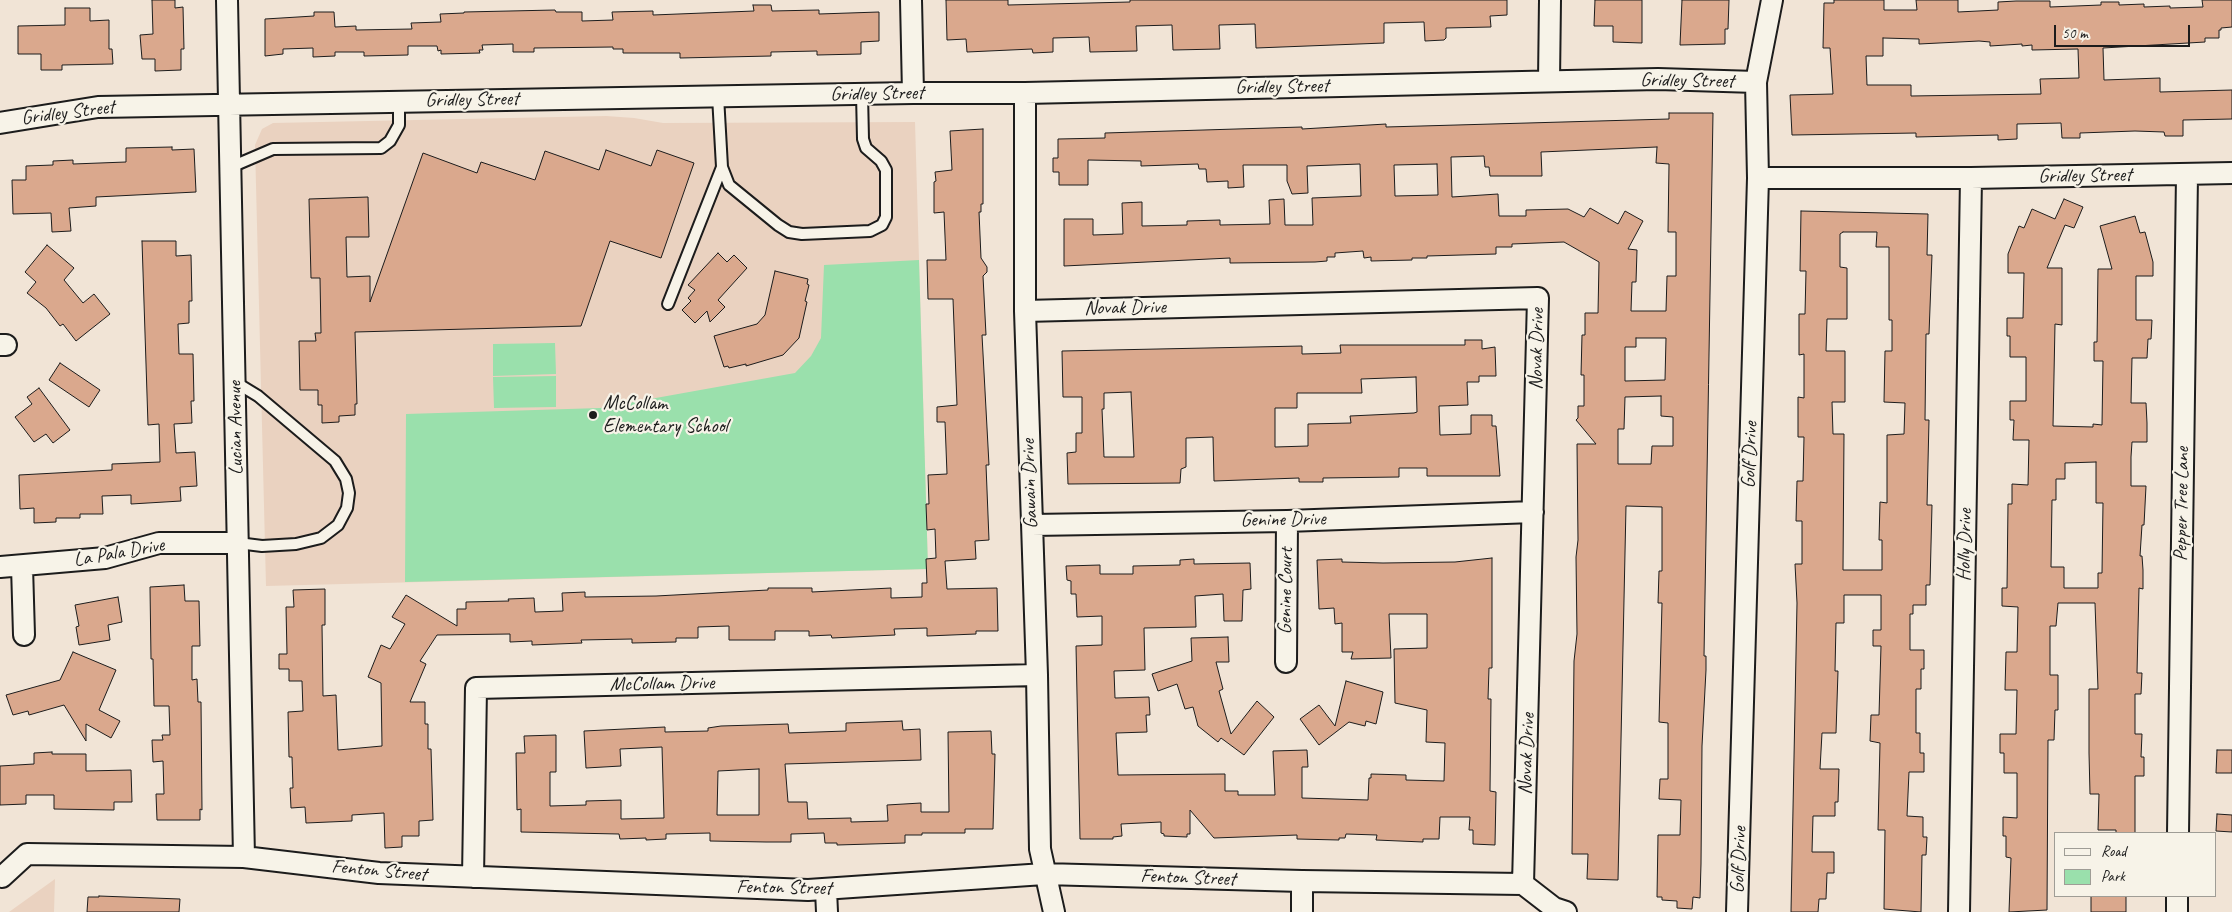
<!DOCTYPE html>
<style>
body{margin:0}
#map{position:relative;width:2232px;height:912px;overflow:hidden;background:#f1e4d6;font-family:Caveat,sans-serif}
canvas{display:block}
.legend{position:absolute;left:2054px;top:832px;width:162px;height:65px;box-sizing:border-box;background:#f7f3e8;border:1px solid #9f9d96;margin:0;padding:6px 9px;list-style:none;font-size:15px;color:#1c1c1c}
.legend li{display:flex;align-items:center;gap:10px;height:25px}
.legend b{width:25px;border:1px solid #9f9d96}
.scale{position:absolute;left:2054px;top:25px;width:136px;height:22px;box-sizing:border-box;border:2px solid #1c1c1c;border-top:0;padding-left:6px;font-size:15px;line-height:18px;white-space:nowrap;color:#1c1c1c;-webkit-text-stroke:4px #f7f3e8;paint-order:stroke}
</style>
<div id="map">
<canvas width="2232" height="912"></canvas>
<ul class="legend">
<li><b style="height:6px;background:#f7f3e8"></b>Road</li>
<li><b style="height:14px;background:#9ae0ac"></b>Park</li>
</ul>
<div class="scale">50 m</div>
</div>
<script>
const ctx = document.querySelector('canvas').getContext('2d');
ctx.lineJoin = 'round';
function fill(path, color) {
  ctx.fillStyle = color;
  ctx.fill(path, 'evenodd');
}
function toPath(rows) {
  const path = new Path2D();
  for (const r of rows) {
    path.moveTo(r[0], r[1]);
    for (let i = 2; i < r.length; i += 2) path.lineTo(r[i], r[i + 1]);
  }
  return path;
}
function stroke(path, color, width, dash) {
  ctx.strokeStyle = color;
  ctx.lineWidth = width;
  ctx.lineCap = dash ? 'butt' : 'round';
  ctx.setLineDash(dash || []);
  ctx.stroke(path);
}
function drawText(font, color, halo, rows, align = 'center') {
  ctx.font = font + ' Caveat,sans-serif';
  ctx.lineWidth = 4.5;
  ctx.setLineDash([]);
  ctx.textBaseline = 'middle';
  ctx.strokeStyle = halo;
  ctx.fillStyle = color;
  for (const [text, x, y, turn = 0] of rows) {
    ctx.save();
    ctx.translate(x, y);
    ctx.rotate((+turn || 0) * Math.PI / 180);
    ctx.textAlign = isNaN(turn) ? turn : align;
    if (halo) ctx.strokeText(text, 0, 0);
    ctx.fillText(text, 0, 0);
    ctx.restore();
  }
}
const built = toPath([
 [606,116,634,118,663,123,915,122,928,569,266,586,255,145,262,129,273,123],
 [55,879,54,912,9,912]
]);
const green = toPath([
 [919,260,928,569,405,582,406,414,600,408,795,373,811,356,821,338,824,265],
 [555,343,556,374,493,376,493,344],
 [556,376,556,407,494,408,493,377]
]);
const building = toPath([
 [152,0,175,0,175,8,183,7,184,49,181,49,181,70,155,71,155,59,142,59,140,35,153,34,152,0],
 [946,0,1008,0,1008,5,1130,2,1130,0,1507,0,1507,15,1490,16,1491,27,1446,28,1446,38,1444,40,1425,41,1424,22,1384,23,1384,43,1256,48,1255,24,1219,25,1220,49,1173,50,1172,25,1136,26,1137,51,1090,52,1089,37,1053,38,1053,52,1033,53,1032,49,967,52,966,39,947,40,946,0],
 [1595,0,1642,0,1642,43,1613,42,1613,26,1594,26,1595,0],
 [1682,0,1729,0,1728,29,1725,29,1725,44,1680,45,1682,0],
 [1834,0,1884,0,1884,10,1917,10,1916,0,1958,0,1958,12,1998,10,1998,2,2016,1,2050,1,2050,7,2101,5,2101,2,2119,2,2119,5,2144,4,2144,7,2170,6,2170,8,2203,7,2202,0,2232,0,2232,27,2221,28,2221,30,2219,30,2219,38,2205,38,2205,42,2103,48,2104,80,2160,78,2160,92,2232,90,2232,119,2183,120,2183,136,2165,136,2164,132,2135,131,2080,133,2080,138,2062,138,2061,123,2017,124,2017,139,1998,140,1998,135,1916,137,1916,133,1792,135,1790,95,1833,94,1830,48,1823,48,1824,3,1834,3,1834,0],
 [1883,38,1919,39,1919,44,1979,41,1990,42,1990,46,2022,44,2022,46,2032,45,2032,50,2078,49,2079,78,2040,79,2041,94,1911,96,1911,85,1867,85,1866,56,1883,56,1883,38],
 [753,5,771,5,772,11,819,10,819,14,879,12,879,41,861,42,861,54,817,55,817,51,771,52,771,56,680,58,680,53,623,53,623,49,613,49,613,47,534,48,534,52,513,52,513,44,482,45,483,50,479,50,480,53,441,54,441,50,438,51,437,46,408,46,408,55,364,56,364,52,335,52,335,56,313,57,313,48,283,49,283,54,265,56,265,19,314,16,314,12,334,12,335,27,356,26,356,30,412,29,411,23,441,22,440,14,464,13,464,12,555,10,556,12,582,12,582,21,613,20,612,12,653,11,653,15,754,11,753,5],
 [65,8,90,8,90,21,109,20,109,49,112,49,113,64,62,65,62,70,41,70,41,54,18,54,18,26,65,25,65,8],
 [1669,113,1713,113,1704,656,1706,656,1706,670,1702,746,1701,864,1700,898,1693,897,1692,909,1677,908,1677,901,1662,900,1662,897,1657,897,1658,835,1680,835,1681,800,1659,799,1660,779,1668,779,1668,723,1659,722,1662,603,1658,603,1659,571,1662,571,1662,507,1626,506,1618,880,1587,879,1588,854,1572,854,1574,661,1577,634,1576,557,1578,540,1577,444,1596,444,1576,420,1578,418,1578,406,1584,406,1584,375,1581,375,1582,335,1585,335,1585,313,1598,313,1599,262,1564,242,1512,244,1512,247,1496,247,1496,254,1427,256,1427,258,1412,258,1412,260,1371,261,1371,257,1364,258,1363,251,1335,253,1335,257,1327,257,1327,261,1315,262,1230,263,1230,258,1064,266,1064,219,1093,219,1093,235,1123,234,1122,203,1142,202,1142,226,1187,225,1187,221,1220,220,1220,225,1270,224,1269,200,1284,199,1285,225,1313,225,1312,198,1361,196,1360,164,1307,166,1308,193,1292,194,1287,181,1287,165,1243,165,1244,187,1228,188,1228,181,1207,182,1206,169,1199,169,1198,164,1141,166,1141,161,1088,160,1088,185,1059,185,1059,172,1053,172,1053,158,1058,158,1058,139,1105,138,1105,133,1302,127,1302,129,1386,124,1386,127,1669,119,1669,113],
 [1657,147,1656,163,1669,164,1668,232,1676,232,1676,276,1667,276,1666,311,1631,311,1632,282,1636,282,1637,250,1628,249,1643,221,1625,211,1618,224,1590,208,1584,217,1568,209,1526,210,1526,216,1499,216,1498,194,1452,197,1451,157,1484,156,1485,167,1489,167,1490,176,1542,176,1541,152,1657,147],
 [1437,164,1438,195,1395,196,1394,165,1437,164],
 [1636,338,1666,338,1665,380,1625,381,1625,347,1636,347,1636,338],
 [1661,396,1661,416,1673,417,1673,446,1652,446,1651,464,1618,464,1618,429,1624,429,1625,397,1661,396],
 [983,129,983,204,981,204,981,212,979,212,981,258,987,267,987,272,983,276,986,335,982,335,989,465,986,465,989,540,975,541,976,559,945,561,947,589,997,588,998,631,976,631,976,634,927,636,927,628,894,629,895,635,832,638,831,635,809,636,809,631,775,631,775,640,729,640,729,626,698,627,698,638,676,638,676,642,632,643,632,639,581,640,582,643,532,645,532,641,510,642,510,634,437,635,420,661,426,664,410,702,425,702,425,724,428,724,428,749,431,749,433,820,419,821,419,836,402,836,402,847,385,848,384,813,352,815,352,821,306,823,305,807,291,808,290,788,293,788,292,757,289,757,288,712,303,711,302,681,289,681,289,669,279,669,279,654,287,654,286,607,294,607,293,590,325,589,325,625,322,625,323,696,336,695,338,750,382,746,381,683,368,677,381,645,390,649,405,624,392,617,406,595,457,626,457,609,466,609,466,602,509,601,508,599,534,598,535,612,563,611,562,593,585,592,585,597,656,596,768,590,768,588,812,588,812,592,891,588,891,598,922,597,922,583,927,583,926,559,936,558,935,529,927,530,926,504,929,504,928,475,947,474,945,422,937,422,937,407,957,405,953,299,928,299,927,260,946,260,944,212,934,213,934,182,936,181,935,172,952,170,950,131,983,129],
 [172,147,172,150,194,149,196,192,96,197,96,206,69,208,71,231,52,232,51,213,13,214,12,180,26,180,26,166,53,165,53,161,73,160,73,164,126,162,126,148,172,147],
 [606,150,651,166,657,150,694,163,661,258,610,241,581,326,355,332,357,404,355,404,355,415,339,416,339,422,322,423,322,405,318,405,318,390,300,390,299,341,316,341,315,333,321,333,320,278,311,278,309,199,368,197,369,237,346,237,347,277,370,276,370,302,423,153,477,173,481,162,535,180,545,151,599,170,606,150],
 [2064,199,2083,207,2074,228,2065,225,2047,268,2062,268,2062,325,2055,324,2053,426,2093,427,2093,424,2102,425,2103,361,2094,361,2094,342,2097,342,2098,269,2112,269,2100,226,2135,216,2140,233,2145,232,2153,262,2153,276,2136,276,2136,320,2152,320,2151,339,2148,339,2147,358,2132,358,2131,403,2146,403,2147,423,2147,442,2132,442,2131,457,2131,486,2146,486,2144,525,2142,525,2140,556,2142,556,2143,570,2143,589,2139,588,2138,629,2137,673,2142,673,2141,694,2135,694,2135,734,2142,734,2141,757,2144,757,2144,776,2135,776,2135,833,2116,833,2116,830,2098,830,2099,794,2090,794,2089,753,2089,689,2098,689,2095,603,2058,603,2056,626,2050,626,2050,675,2058,675,2058,710,2055,710,2054,740,2048,740,2047,910,2009,912,2011,858,2006,857,2006,836,2003,836,2003,817,2017,818,2017,773,2004,773,2004,753,2000,753,2000,734,2016,734,2017,690,2005,690,2006,652,2017,652,2018,607,2002,606,2002,588,2007,588,2008,504,2012,504,2012,484,2028,485,2029,440,2013,440,2014,420,2010,420,2010,401,2026,401,2026,357,2010,357,2010,336,2007,336,2007,318,2023,318,2024,273,2008,273,2008,254,2019,226,2024,228,2032,209,2055,219,2064,199],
 [2096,462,2096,503,2103,503,2102,573,2098,573,2098,588,2064,588,2064,567,2051,567,2052,500,2056,500,2056,479,2065,479,2065,463,2096,462],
 [1801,211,1928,214,1927,255,1932,255,1929,334,1926,334,1925,420,1929,420,1927,505,1932,505,1930,585,1926,585,1926,605,1913,605,1913,614,1910,614,1910,650,1924,650,1924,669,1921,669,1921,689,1916,689,1916,733,1920,733,1920,753,1924,753,1924,772,1909,772,1907,816,1923,817,1923,837,1927,837,1926,855,1922,855,1921,912,1884,909,1885,830,1878,830,1880,743,1870,741,1871,715,1879,715,1881,646,1873,646,1873,630,1881,630,1881,595,1844,595,1844,623,1836,623,1835,671,1838,671,1836,733,1822,733,1820,769,1839,769,1838,802,1835,802,1835,816,1813,816,1812,852,1834,852,1834,873,1827,873,1826,899,1819,899,1818,912,1791,912,1797,603,1795,564,1802,564,1802,521,1796,521,1797,481,1803,481,1804,437,1798,437,1798,397,1804,398,1804,354,1799,355,1799,314,1805,314,1806,271,1800,271,1801,211],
 [1843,232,1877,232,1876,247,1889,247,1889,320,1892,320,1892,351,1885,351,1884,402,1905,403,1904,434,1887,435,1887,503,1880,502,1879,540,1882,540,1882,570,1843,570,1844,434,1833,434,1832,402,1845,402,1845,351,1826,351,1827,319,1847,319,1847,268,1840,267,1840,234,1843,232],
 [142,241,176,241,176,256,191,255,192,301,189,301,189,323,178,324,179,354,193,354,194,401,191,401,192,423,174,424,176,453,195,452,197,486,180,487,181,501,131,504,131,495,102,496,103,514,80,514,80,518,56,518,56,522,34,523,34,508,20,509,19,475,112,470,112,464,160,462,159,424,148,425,142,241],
 [47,245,74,268,64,280,83,303,94,294,110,314,76,341,63,324,60,326,46,308,27,293,36,282,25,272,47,245],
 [718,253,727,262,734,255,747,268,718,300,725,307,710,322,707,311,695,323,682,310,691,301,688,298,695,290,688,285,718,253],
 [775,271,808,279,807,284,809,285,805,301,807,302,799,338,783,355,746,366,746,364,729,368,728,366,724,367,714,336,757,324,765,315,775,271],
 [1465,340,1482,340,1482,349,1495,347,1496,376,1479,376,1479,382,1467,382,1468,405,1439,406,1440,435,1471,434,1471,415,1492,415,1492,426,1496,426,1500,476,1427,476,1427,468,1399,468,1399,477,1323,478,1323,482,1299,482,1299,478,1214,481,1213,437,1186,438,1186,467,1181,469,1180,483,1068,484,1067,453,1076,452,1076,433,1082,433,1082,397,1063,397,1062,351,1302,346,1302,354,1341,353,1340,345,1465,345,1465,340],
 [1416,377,1417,412,1414,413,1350,416,1351,423,1308,424,1308,446,1275,447,1275,408,1297,408,1297,393,1362,393,1361,379,1416,377],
 [1131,392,1134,457,1104,457,1102,409,1104,409,1104,393,1131,392],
 [60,363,100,390,89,407,49,380,60,363],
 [39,388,70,430,53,443,46,434,34,442,15,417,32,404,27,397,39,388],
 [1492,558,1492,668,1489,668,1488,699,1491,699,1490,791,1496,792,1495,845,1473,844,1473,830,1469,830,1470,817,1440,817,1439,839,1423,839,1423,842,1376,840,1377,835,1346,834,1345,838,1339,838,1339,840,1297,839,1297,835,1214,838,1190,810,1190,834,1187,834,1187,837,1164,836,1164,834,1161,833,1161,822,1121,824,1122,836,1113,837,1113,839,1080,839,1076,646,1102,645,1102,616,1077,617,1076,594,1071,594,1071,581,1067,580,1066,566,1100,565,1100,574,1133,574,1133,566,1180,565,1180,560,1194,559,1194,564,1250,563,1251,589,1243,590,1242,621,1224,621,1223,594,1195,596,1196,627,1144,628,1145,670,1114,671,1115,698,1149,697,1150,715,1146,715,1147,732,1116,733,1118,775,1225,774,1225,791,1238,791,1238,795,1275,795,1273,751,1307,750,1308,767,1302,767,1302,798,1368,800,1369,778,1371,778,1371,774,1406,775,1406,780,1444,781,1445,743,1426,742,1427,710,1395,703,1394,649,1427,648,1427,614,1389,614,1391,658,1351,659,1353,652,1342,652,1342,623,1335,624,1334,608,1319,609,1317,560,1342,559,1342,562,1383,563,1455,562,1492,558],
 [184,585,185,601,199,601,200,646,192,646,192,680,197,679,198,702,201,702,202,810,200,809,200,820,157,820,156,794,164,794,163,761,153,762,152,740,163,740,162,735,170,735,169,706,154,706,153,659,151,659,150,587,184,585],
 [118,597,122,622,108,625,110,640,79,645,76,627,79,626,75,605,118,597],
 [1228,637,1229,662,1216,662,1223,689,1219,691,1231,734,1257,701,1274,717,1244,755,1221,738,1218,742,1198,726,1193,707,1185,709,1177,684,1158,691,1152,674,1192,661,1191,638,1228,637],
 [73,652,116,670,99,710,120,721,111,738,86,724,86,741,64,705,29,715,28,711,13,715,6,695,60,680,73,652],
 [1346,681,1383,692,1376,724,1366,721,1365,726,1349,722,1319,745,1300,719,1319,705,1335,726,1346,681],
 [902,721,903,730,920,729,921,760,785,764,788,802,807,802,808,819,851,818,851,822,888,821,887,805,921,803,921,812,949,812,948,732,991,731,992,754,995,754,993,829,965,829,965,833,922,833,922,835,905,835,905,843,837,845,837,843,825,843,824,833,791,834,791,842,766,842,710,841,710,833,666,834,666,839,646,840,646,838,620,839,619,834,521,832,521,809,517,810,516,753,525,753,524,736,556,735,556,772,550,772,550,806,586,805,586,801,621,800,621,819,664,818,662,747,620,749,621,766,586,768,584,731,665,727,665,732,708,731,708,728,721,726,788,724,789,733,846,731,846,723,902,721],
 [759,769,759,815,717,815,718,771,759,769],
 [2217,750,2232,750,2232,773,2216,773,2217,750],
 [52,752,52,754,86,754,86,771,131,770,132,802,114,802,114,810,54,809,54,795,26,795,26,804,0,805,0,766,34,764,34,753,52,752],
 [2217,814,2232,815,2232,832,2216,831,2217,814],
 [99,896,180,899,179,912,87,912,88,897,99,897,99,896],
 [2091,896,2126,896,2126,912,2091,912,2091,896]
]);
const service = toPath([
 [718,96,722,167,729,185,778,225,789,232,802,234,870,231,882,225,886,217,886,170,881,161,866,148,863,139,862,94],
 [231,167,273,149,381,148,390,141,399,125,399,101],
 [668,304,722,167],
 [235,382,258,396,335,461,346,479,349,493,347,508,338,525,321,538,296,544,262,546,238,543]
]);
const minor = toPath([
 [227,0,244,857],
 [911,0,913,93],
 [1549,81,1550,0],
 [1025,93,1025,311,1037,675,1040,849,1054,912],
 [0,123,98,107,913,93,1025,93,1658,79,1756,82],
 [1758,178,1971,178,2232,173],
 [1025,311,1538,298,1523,884],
 [0,345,6,345],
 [1032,525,1287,521,1533,512],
 [22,566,24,635],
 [0,567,105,558,159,543,238,543],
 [1286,662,1287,521],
 [2178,833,2187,175],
 [2,877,27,854,244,857,379,873,808,890,1044,874,1302,881,1523,884,1554,908,1566,912],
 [473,877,476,688,1037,675],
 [826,890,827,912],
 [1302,912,1302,881],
 [1737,912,1758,178,1756,82,1772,0],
 [1959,912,1971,178],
 [2177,912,2177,896]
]);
const markers = [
 [593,415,5,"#1c1c1c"]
];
const streetNames = [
 ["Gridley Street",1687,81,1],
 ["Gridley Street",1282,87,-1],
 ["Gridley Street",877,94,-1],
 ["Gridley Street",472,100,-1],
 ["Gridley Street",68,113,-7],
 ["Gridley Street",2085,176,-1],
 ["Novak Drive",1125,308,-1],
 ["Novak Drive",1537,349,-89],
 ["Lucian Avenue",236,428,-91],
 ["Golf Drive",1750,455,-88],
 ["Gawain Drive",1030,484,-92],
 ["Pepper Tree Lane",2182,504,-89],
 ["Genine Drive",1283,520,-1],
 ["Holly Drive",1965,545,-89],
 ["La Pala Drive",119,553,-10],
 ["Genine Court",1286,591,-89],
 ["McCollam Drive",662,684,-1],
 ["Novak Drive",1527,754,-88],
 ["Golf Drive",1739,860,-88],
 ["Fenton Street",379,871,5],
 ["Fenton Street",1188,878,2],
 ["Fenton Street",784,888,1]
];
const poiNames = [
 ["McCollam",603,404],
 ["Elementary School",603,427]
];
fill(built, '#ead2c0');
fill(green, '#9ae0ac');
fill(building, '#daa88d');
stroke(building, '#1c1c1c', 1);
stroke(service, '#1c1c1c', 14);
stroke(minor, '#1c1c1c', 24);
stroke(service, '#f7f3e8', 10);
stroke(minor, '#f7f3e8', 20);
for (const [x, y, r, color] of markers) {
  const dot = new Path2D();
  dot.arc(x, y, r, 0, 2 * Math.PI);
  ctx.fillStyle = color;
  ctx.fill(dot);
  stroke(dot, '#f7f3e8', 2);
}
drawText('20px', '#1c1c1c', '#f7f3e8', streetNames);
drawText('20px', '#1c1c1c', '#f7f3e8', poiNames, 'left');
</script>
